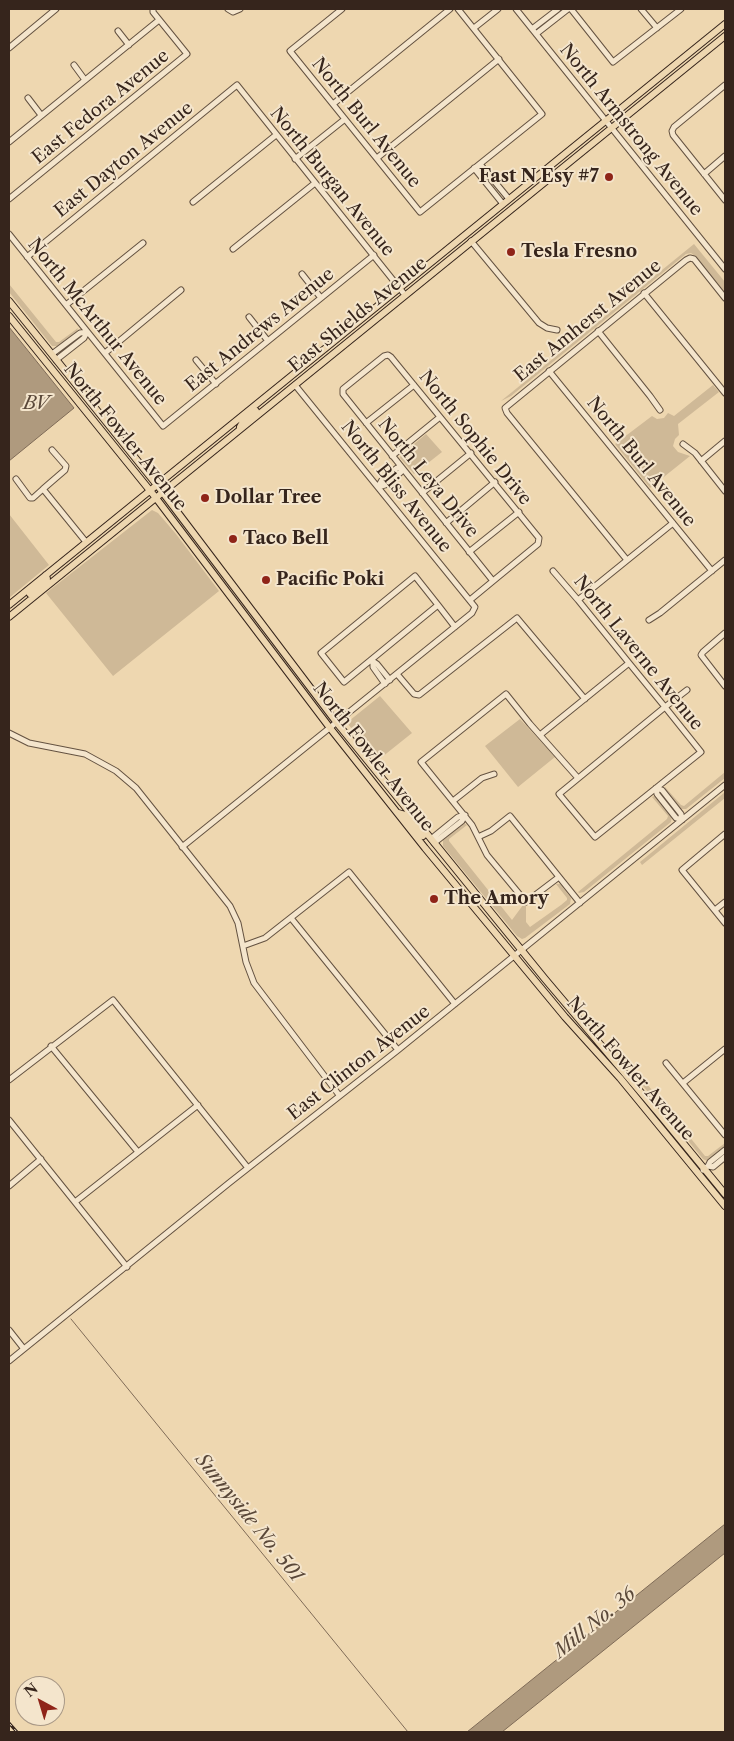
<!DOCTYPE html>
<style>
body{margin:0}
#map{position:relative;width:734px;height:1741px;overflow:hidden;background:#eed7b0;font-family:"Libre Caslon Text",serif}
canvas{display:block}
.frame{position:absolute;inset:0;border:10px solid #36251c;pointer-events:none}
.north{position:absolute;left:15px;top:1676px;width:50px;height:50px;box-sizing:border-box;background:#f4e5cc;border:1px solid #a89886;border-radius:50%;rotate:321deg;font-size:14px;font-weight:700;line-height:20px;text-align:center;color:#36251c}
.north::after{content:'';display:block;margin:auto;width:18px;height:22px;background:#8f2418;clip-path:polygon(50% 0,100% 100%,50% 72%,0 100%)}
</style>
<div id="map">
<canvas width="734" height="1741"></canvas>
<div class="frame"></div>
<div class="north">N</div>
</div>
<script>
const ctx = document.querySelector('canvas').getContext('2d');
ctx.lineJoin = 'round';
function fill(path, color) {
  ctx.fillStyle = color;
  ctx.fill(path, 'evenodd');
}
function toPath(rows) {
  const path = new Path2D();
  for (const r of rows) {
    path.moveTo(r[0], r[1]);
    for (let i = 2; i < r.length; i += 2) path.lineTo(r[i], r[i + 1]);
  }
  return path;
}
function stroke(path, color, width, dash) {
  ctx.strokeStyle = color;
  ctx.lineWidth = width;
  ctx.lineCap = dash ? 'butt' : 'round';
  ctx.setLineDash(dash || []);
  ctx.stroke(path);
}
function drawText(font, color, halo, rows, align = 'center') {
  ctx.font = font + ' "Libre Caslon Text",serif';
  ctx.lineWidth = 4;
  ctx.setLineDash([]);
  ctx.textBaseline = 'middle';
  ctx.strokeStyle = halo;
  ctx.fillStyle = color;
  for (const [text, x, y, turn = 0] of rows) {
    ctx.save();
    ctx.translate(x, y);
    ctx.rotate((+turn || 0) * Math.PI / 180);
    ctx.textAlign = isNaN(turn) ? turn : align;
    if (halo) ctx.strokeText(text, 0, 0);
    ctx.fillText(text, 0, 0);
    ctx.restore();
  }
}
const green = toPath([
 [694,244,725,282,725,293,695,256,691,253,686,254,511,396,501,401],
 [9,284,56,342,59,342,78,328,77,331,58,346,52,346,9,292],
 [713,385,719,392,678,424,679,435,675,439,673,446,678,452,690,456,650,488,615,444,652,416,657,419,664,418,668,413,674,416],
 [426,434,442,452,414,474,400,458,401,455],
 [152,510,158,513,176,534,219,591,113,676,46,593],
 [9,514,49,565,9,598],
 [380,696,412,733,377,761,348,724,349,721],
 [520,719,555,757,518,787,485,746],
 [725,772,725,778,686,809,680,809,665,790,665,787,681,805,684,806],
 [725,792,725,798,642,865,640,862],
 [654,796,672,816,671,822,584,892,579,893,578,892,667,819,668,816,652,797],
 [464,823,467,825,449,839,449,841,512,920,523,905,526,906,526,922,530,927,561,905,567,900,567,898,556,884,560,884,571,898,570,904,525,938,522,939,517,936,443,846,443,840],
 [643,1079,705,1156,708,1156,725,1143,724,1148,710,1159,707,1161,703,1159,639,1081]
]);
const water = toPath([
 [9,327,74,408,9,461,9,327],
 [725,1524,725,1553,502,1732,467,1732,725,1524]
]);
const stream = toPath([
 [71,1319,408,1732]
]);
const minor = toPath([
 [228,9,233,12,240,9],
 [342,9,290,51,420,212,542,114,458,9],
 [516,9,725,269],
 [571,9,613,62,681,9],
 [641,9,657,28],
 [474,28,498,9],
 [532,29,558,9],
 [118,31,129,45],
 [536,34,568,9],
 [9,48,56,9],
 [74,65,85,80],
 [725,85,674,127,672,131,673,135,725,200],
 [28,98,41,115],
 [333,104,450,9],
 [9,142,159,20],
 [377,158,499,59],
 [295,159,345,119],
 [480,164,509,199],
 [474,168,503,204],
 [704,174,725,156],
 [9,199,187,54,153,12,153,9],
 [193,202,276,135],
 [9,234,163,426,374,255],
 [471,241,539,323,547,328,557,330],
 [233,249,315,183],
 [27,257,237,85,405,295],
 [302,274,321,298],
 [644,293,725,393],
 [66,305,143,243],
 [249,317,268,341],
 [598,331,650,396,660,410],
 [105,353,181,290],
 [52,354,80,333,87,332],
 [56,360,84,338,87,332],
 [196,360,216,384],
 [549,371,712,571],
 [366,423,414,385],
 [683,444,695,453,725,491],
 [392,456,440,417],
 [701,461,725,441],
 [16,479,30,498,33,498,43,489,86,542],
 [378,487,385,485,401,472,402,468],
 [378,487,382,480,397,468,402,468],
 [43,489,65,470,66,466,52,450],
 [422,493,471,453],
 [446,523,495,482],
 [469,552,519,512],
 [627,560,507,413,505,408,686,260,690,258,694,259,725,298],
 [553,571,578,600,629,663,665,707,701,752,595,837,559,794,665,707,687,690],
 [470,600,493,581,538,544,539,538,391,357,388,355,384,356,343,389,343,394,493,581],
 [578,600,673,523],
 [438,605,344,682,321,653,415,576,438,605,455,627],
 [649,620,660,613,725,560],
 [725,633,703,652,701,655,725,686],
 [371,660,377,664,390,680],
 [373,663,373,667,385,684],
 [397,674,414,694,419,695,517,618,585,699],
 [9,733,29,743,85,754,116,771,136,788,230,906,238,923,246,962,254,983,339,1095],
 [540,735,629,663],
 [656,788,657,794,676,818,682,820],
 [656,788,662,790,681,814,682,820],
 [453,801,482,778,494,774],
 [725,834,682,870,725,923],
 [478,837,491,831,510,816,580,903],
 [431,839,458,817,465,815],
 [434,843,462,821,465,815],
 [182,847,472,613,475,607,295,385],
 [559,877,526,902,487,855,472,825,421,762,506,694,530,724,578,778],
 [715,910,725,902],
 [291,918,398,1050],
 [243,946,265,938,349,872,455,1004],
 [51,1046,138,1152],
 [666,1063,725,1135],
 [9,1080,113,1000,248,1168],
 [683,1083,725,1049],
 [9,1120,127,1267],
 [708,1166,713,1167,725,1157],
 [703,1170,708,1166,710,1162,725,1150],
 [9,1186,41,1159],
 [75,1202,198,1105],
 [9,1330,24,1349],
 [9,1361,229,1183,398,1050,725,785]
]);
const major = toPath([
 [9,301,157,485,337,723,545,979,660,1115,725,1194],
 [9,316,156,498,330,728,425,848,565,1017,620,1078,725,1206],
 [240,427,244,420,256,411],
 [30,594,47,579,46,575],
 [9,605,725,24],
 [9,617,725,36],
 [398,813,405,815,423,836]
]);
const rail = toPath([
 [9,1723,17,1732]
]);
const markers = [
 [609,177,5,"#8f2418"],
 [511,252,5,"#8f2418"],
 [205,498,5,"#8f2418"],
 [233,539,5,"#8f2418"],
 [266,580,5,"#8f2418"],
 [434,899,5,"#8f2418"]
];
const streetNames = [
 ["East Fedora Avenue",101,107,-39],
 ["North Burl Avenue",366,123,51],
 ["North Armstrong Avenue",631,130,51],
 ["East Dayton Avenue",124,160,-39],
 ["North Burgan Avenue",332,182,51],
 ["East Shields Avenue",358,315,-39],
 ["East Amherst Avenue",588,321,-39],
 ["North McArthur Avenue",97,322,51],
 ["East Andrews Avenue",260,330,-39],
 ["North Fowler Avenue",125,437,51],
 ["North Sophie Drive",475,438,51],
 ["North Burl Avenue",641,462,51],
 ["North Leya Drive",428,478,51],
 ["North Bliss Avenue",396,487,51],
 ["North Laverne Avenue",638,653,51],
 ["North Fowler Avenue",373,757,52],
 ["East Clinton Avenue",359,1063,-38],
 ["North Fowler Avenue",630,1069,49]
];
const poiNames = [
 ["Fast N Esy #7",599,177,"right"],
 ["Tesla Fresno",521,252],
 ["Dollar Tree",215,498],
 ["Taco Bell",243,539],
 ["Pacific Poki",276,580],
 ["The Amory",444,899]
];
const waterNames = [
 ["BV",36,404],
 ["Sunnyside No. 501",249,1518,51],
 ["Mill No. 36",595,1623,-39]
];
fill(green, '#cfb997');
fill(water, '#af9a7e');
stroke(water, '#7f6b57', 1);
stroke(stream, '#7f6b57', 1);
stroke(minor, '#645241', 7);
stroke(major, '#36251c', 8);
stroke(minor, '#f4e5cc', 5);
stroke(major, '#eed7b0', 6);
stroke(rail, '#36251c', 3);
stroke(rail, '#f4e5cc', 1, [4]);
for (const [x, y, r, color] of markers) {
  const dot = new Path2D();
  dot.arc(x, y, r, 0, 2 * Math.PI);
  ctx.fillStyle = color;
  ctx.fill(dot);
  stroke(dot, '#f4e5cc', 2);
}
drawText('18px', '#36251c', '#f4e5cc', streetNames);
drawText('bold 18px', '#36251c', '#f4e5cc', poiNames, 'left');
drawText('italic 19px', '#5a4839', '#f4e5cc', waterNames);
</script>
